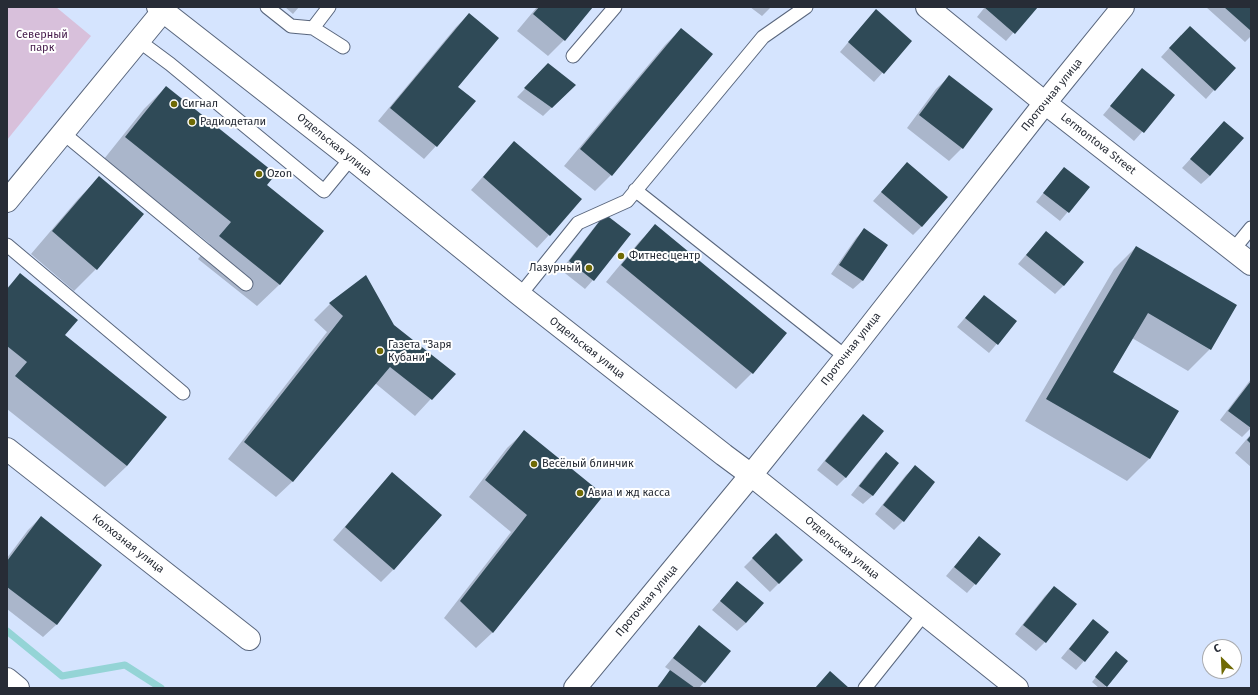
<!DOCTYPE html>
<meta charset="utf-8">
<style>
body{margin:0}
#map{position:relative;width:1258px;height:695px;overflow:hidden;background:#d5e4fe;font-family:"Fira Sans",sans-serif}
canvas{display:block}
.frame{position:absolute;inset:0;border:8px solid #272c36;pointer-events:none}
.north{position:absolute;left:1202px;top:639px;width:40px;height:40px;box-sizing:border-box;background:#fff;border:1px solid #a9abaf;border-radius:50%;rotate:336deg;font-size:11px;font-weight:700;line-height:16px;text-align:center;color:#272c36}
.north::after{content:'';display:block;margin:auto;width:14px;height:18px;background:#6f6a05;clip-path:polygon(50% 0,100% 100%,50% 72%,0 100%)}
</style>
<div id="map">
<canvas width="1258" height="695"></canvas>
<div class="frame"></div>
<div class="north">С</div>
</div>
<script>
const ctx = document.querySelector('canvas').getContext('2d');
ctx.lineJoin = 'round';
function fill(path, color) {
  ctx.fillStyle = color;
  ctx.fill(path, 'evenodd');
}
function toPath(rows) {
  const path = new Path2D();
  for (const r of rows) {
    path.moveTo(r[0], r[1]);
    for (let i = 2; i < r.length; i += 2) path.lineTo(r[i], r[i + 1]);
  }
  return path;
}
function stroke(path, color, width, dash) {
  ctx.strokeStyle = color;
  ctx.lineWidth = width;
  ctx.lineCap = dash ? 'butt' : 'round';
  ctx.setLineDash(dash || []);
  ctx.stroke(path);
}
function drawText(font, color, halo, rows, align = 'center') {
  ctx.font = font + ' "Fira Sans",sans-serif';
  ctx.lineWidth = 4;
  ctx.setLineDash([]);
  ctx.textBaseline = 'middle';
  ctx.strokeStyle = halo;
  ctx.fillStyle = color;
  for (const [text, x, y, turn = 0] of rows) {
    ctx.save();
    ctx.translate(x, y);
    ctx.rotate((+turn || 0) * Math.PI / 180);
    ctx.textAlign = isNaN(turn) ? turn : align;
    if (halo) ctx.strokeText(text, 0, 0);
    ctx.fillText(text, 0, 0);
    ctx.restore();
  }
}
const green = toPath([
 [7,7,56,7,91,36,7,140]
]);
const shadow = toPath([
 [285,7,299,7,293,14],
 [537,7,592,7,564,40,548,56,517,31],
 [750,7,771,7,762,16],
 [985,7,1036,7,1006,41,977,17],
 [1206,7,1251,7,1251,36,1245,42],
 [469,14,457,87,436,146,424,159,378,121,456,27],
 [868,19,911,41,874,82,840,52],
 [681,29,611,175,595,191,564,166,665,45],
 [1181,35,1214,90,1206,99,1161,57],
 [548,65,575,85,543,116,517,97],
 [1142,69,1174,96,1134,141,1103,115],
 [949,77,962,148,949,161,907,128,936,89],
 [166,87,266,185,322,231,279,285,257,306,198,259,210,244,104,159,144,109],
 [1216,131,1210,176,1201,184,1182,168],
 [514,142,549,235,537,248,471,190],
 [907,163,922,226,913,235,873,201],
 [1064,168,1088,188,1060,221,1036,202],
 [100,177,96,269,74,291,31,254,78,199],
 [605,216,593,280,585,289,561,270,597,224],
 [655,226,752,373,736,389,606,282,639,242],
 [864,230,887,246,862,281,853,289,831,274,856,238],
 [1046,232,1064,285,1055,294,1018,264],
 [1136,247,1210,349,1188,371,1132,338,1112,373,1177,411,1149,459,1127,481,1025,421,1114,269],
 [20,275,64,335,127,466,105,487,7,409,7,288],
 [366,277,393,326,454,374,415,416,375,383,293,481,276,497,228,459,327,332,314,320,330,304],
 [984,296,1016,321,989,353,957,327],
 [1251,379,1251,428,1242,437,1220,420],
 [863,415,846,477,837,486,817,470,854,424],
 [524,432,603,495,493,632,476,648,444,618,511,532,469,497,507,448],
 [1251,434,1251,467,1235,453],
 [886,453,898,463,872,496,863,504,851,495,877,462],
 [915,467,903,521,894,530,875,514,906,475],
 [392,473,394,569,381,582,333,540],
 [41,517,100,565,56,625,43,637,7,609,7,558,28,530],
 [776,535,802,560,770,592,744,567],
 [979,537,975,584,967,593,946,576],
 [737,582,746,623,737,631,712,610],
 [1054,587,1075,604,1045,642,1036,651,1015,634,1045,596],
 [1093,620,1084,661,1076,670,1061,658,1085,629],
 [699,627,704,682,699,688,656,688,671,671,665,667],
 [1112,657,1106,686,1104,688,1099,688,1092,682]
]);
const stream = toPath([
 [7,631,62,676,125,665,161,688]
]);
const building = toPath([
 [539,7,593,7,565,41,533,14],
 [984,7,1038,7,1015,34],
 [1224,7,1251,7,1251,31],
 [876,9,912,41,884,74,848,42],
 [469,13,499,38,458,87,476,101,437,147,390,108],
 [1190,26,1236,68,1215,91,1169,48],
 [681,28,713,54,612,176,580,149],
 [548,63,576,85,552,108,524,88],
 [1142,68,1175,95,1144,133,1110,106],
 [949,75,993,109,963,149,919,115],
 [166,86,276,174,267,185,324,231,280,285,219,236,231,222,125,137],
 [1224,121,1244,138,1210,176,1190,159],
 [514,141,582,199,550,236,483,177],
 [907,162,948,197,922,227,881,192],
 [1064,167,1090,187,1069,213,1043,193],
 [99,176,144,214,97,270,52,231],
 [605,214,631,234,594,281,569,261],
 [655,224,787,333,753,374,621,265],
 [864,228,888,245,863,281,839,265],
 [1046,231,1084,262,1064,286,1026,255],
 [1136,246,1237,305,1211,350,1148,313,1113,372,1179,411,1150,459,1046,399],
 [20,273,78,320,65,335,167,417,127,466,15,376,27,362,7,346,7,289],
 [366,275,394,325,456,374,432,400,390,367,293,482,244,442,343,316,329,303],
 [984,295,1017,321,998,345,965,318],
 [1251,381,1251,428,1228,411],
 [863,414,884,431,846,478,825,461],
 [524,430,604,495,493,633,460,601,527,515,485,480],
 [1251,435,1251,444,1247,440],
 [886,452,899,463,873,496,859,486],
 [915,465,935,482,904,522,883,505],
 [392,472,442,515,394,570,345,527],
 [41,516,102,565,57,625,7,587,7,561],
 [776,533,803,560,779,584,752,558],
 [979,536,1001,554,976,585,954,567],
 [737,581,764,603,746,623,720,601],
 [1054,586,1077,604,1046,643,1023,625],
 [1093,619,1109,632,1085,662,1069,649],
 [699,625,731,651,705,683,673,658],
 [1116,651,1128,661,1107,687,1095,677],
 [670,670,695,688,657,688],
 [830,671,849,688,815,688]
]);
const lane = toPath([
 [267,7,291,26,313,28,343,47],
 [313,28,329,7],
 [139,41,170,64,324,191,351,158],
 [573,56,615,7],
 [63,133,246,284],
 [635,190,846,357],
 [7,245,183,393],
 [1233,250,1251,228],
 [520,295,578,223,627,201,763,37,806,7],
 [865,688,924,614]
]);
const street = toPath([
 [927,7,1045,103,1251,264],
 [7,201,163,11],
 [7,449,249,639],
 [7,679,18,688]
]);
const secondary = toPath([
 [158,7,351,158,520,295,724,455,751,475,1017,688],
 [575,688,751,475,846,357,1045,103,1123,7]
]);
const markers = [
 [174,104,4,"#6f6a05"],
 [192,122,4,"#6f6a05"],
 [259,174,4,"#6f6a05"],
 [621,256,4,"#6f6a05"],
 [589,268,4,"#6f6a05"],
 [380,351,4,"#6f6a05"],
 [534,464,4,"#6f6a05"],
 [580,493,4,"#6f6a05"]
];
const parkNames = [
 ["Северный",42,35],
 ["парк",42,48]
];
const streetNames = [
 ["Проточная улица",1052,95,-51],
 ["Lermontova Street",1098,144,38],
 ["Отдельская улица",334,145,39],
 ["Отдельская улица",587,348,38],
 ["Проточная улица",851,349,-52],
 ["Колхозная улица",128,544,38],
 ["Отдельская улица",842,548,39],
 ["Проточная улица",647,601,-50]
];
const poiNames = [
 ["Сигнал",182,104],
 ["Радиодетали",200,122],
 ["Ozon",267,174],
 ["Фитнес центр",629,256],
 ["Лазурный",581,268,"right"],
 ["Газета \"Заря",388,345],
 ["Кубани\"",388,358],
 ["Весёлый блинчик",542,464],
 ["Авиа и жд касса",588,493]
];
fill(green, '#d8c0db');
fill(shadow, '#0003');
stroke(stream, '#94d4d6', 7);
fill(building, '#2f4a57');
stroke(lane, '#59667d', 15);
stroke(street, '#59667d', 24);
stroke(secondary, '#59667d', 24);
stroke(lane, '#fff', 13);
stroke(street, '#fff', 22);
stroke(secondary, '#fff', 22);
for (const [x, y, r, color] of markers) {
  const dot = new Path2D();
  dot.arc(x, y, r, 0, 2 * Math.PI);
  ctx.fillStyle = color;
  ctx.fill(dot);
  stroke(dot, '#fff', 1.5);
}
drawText('11px', '#451b4b', '#fff', parkNames);
drawText('11px', '#272c36', '#fff', streetNames);
drawText('11px', '#272c36', '#fff', poiNames, 'left');
</script>
